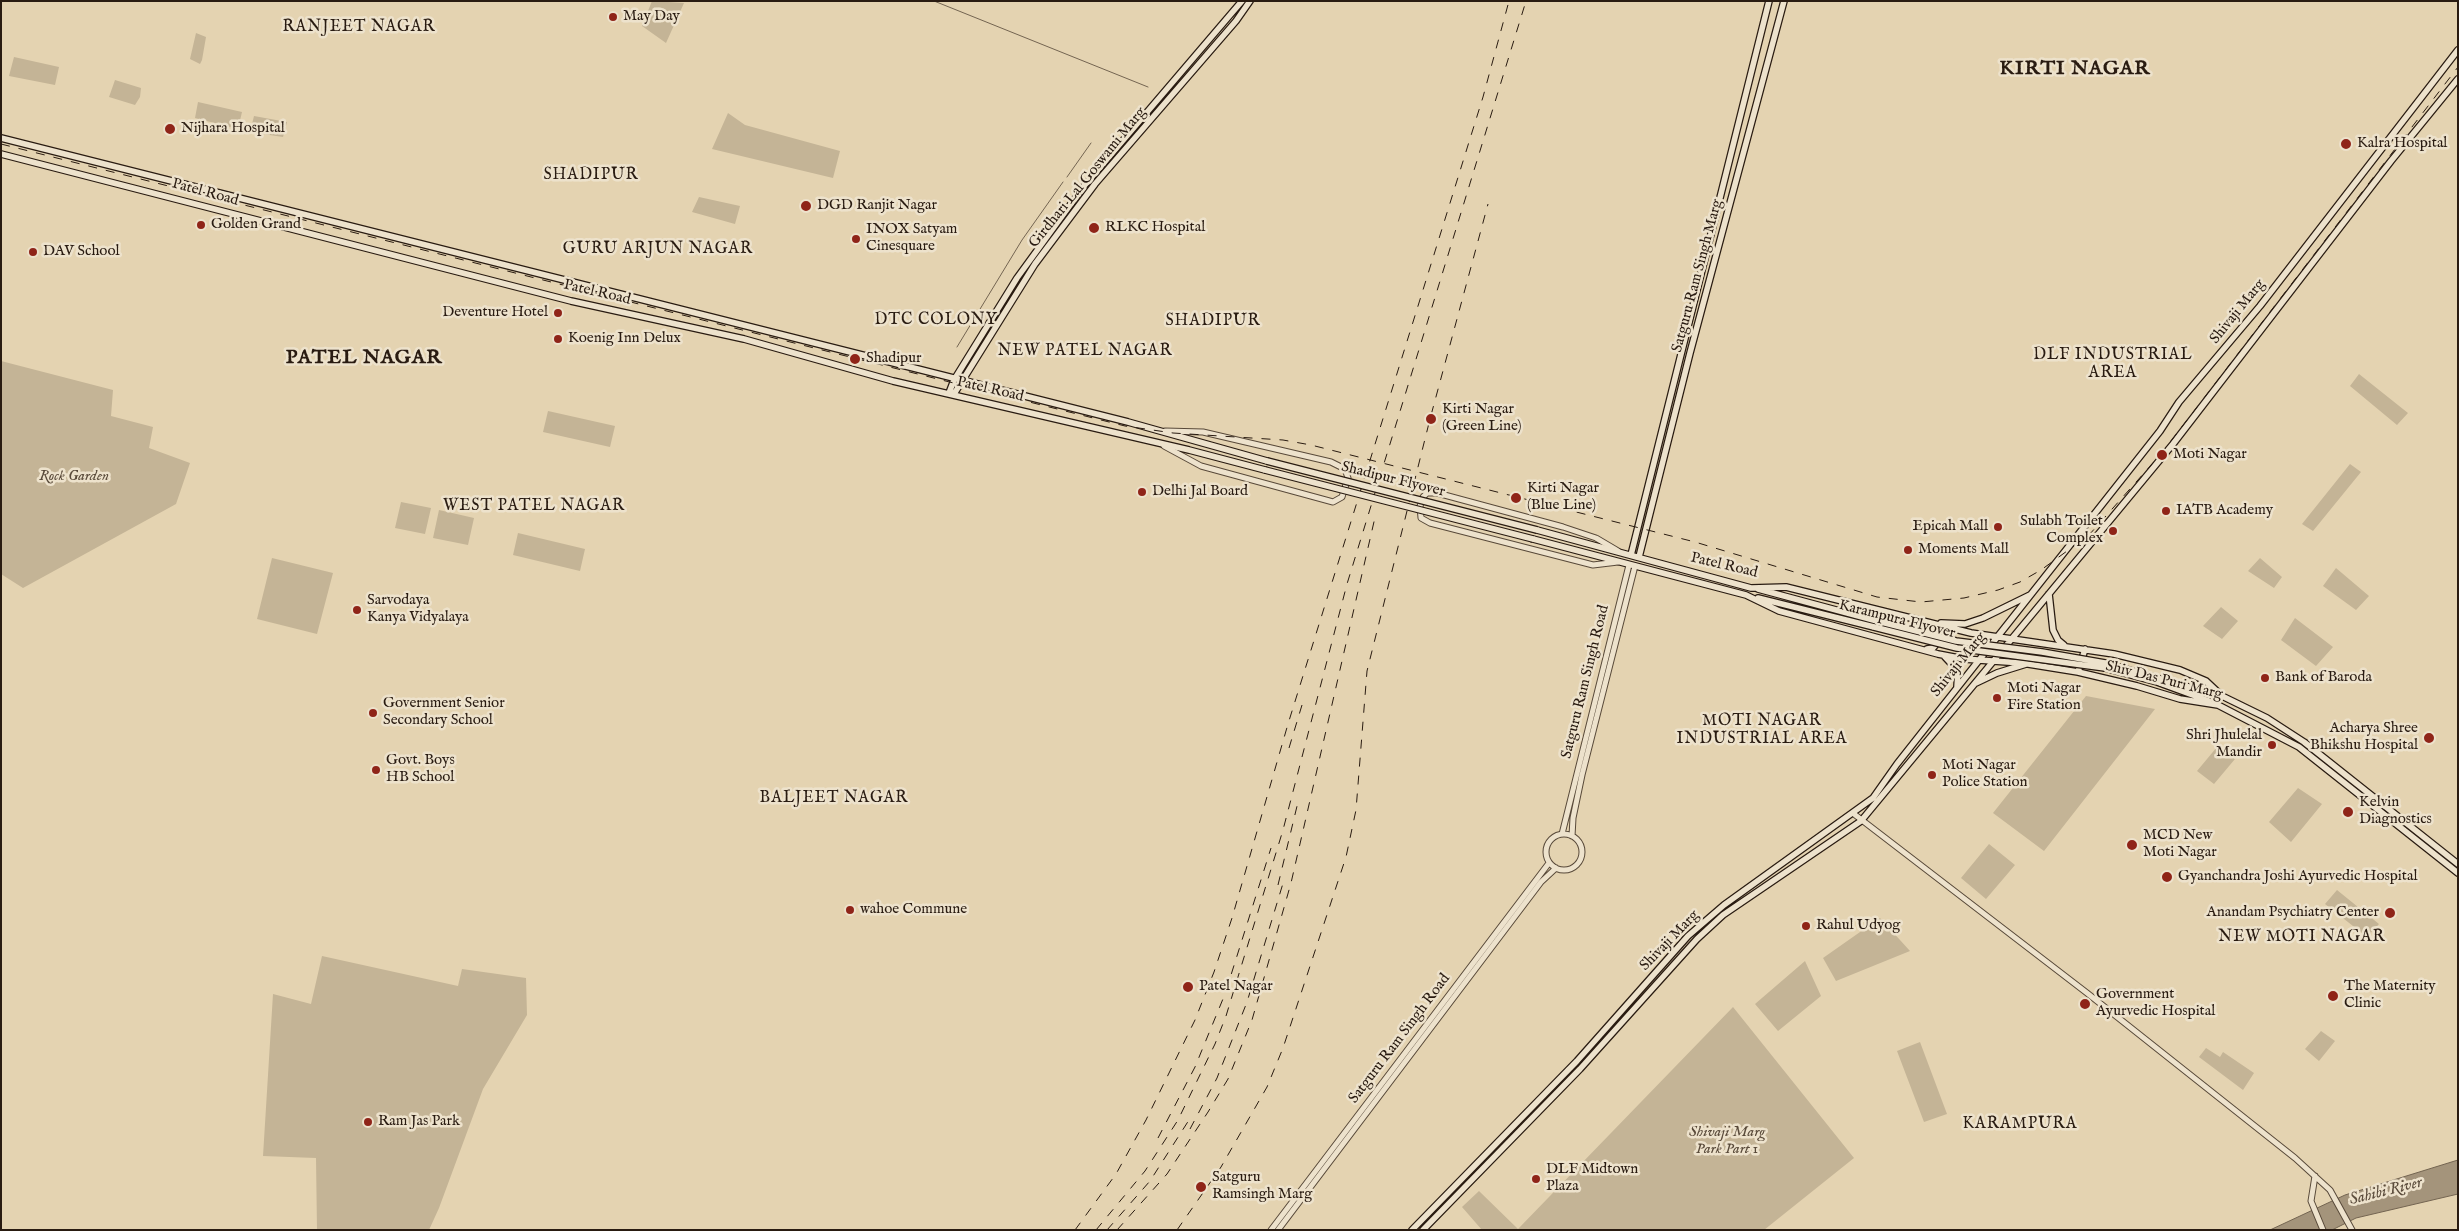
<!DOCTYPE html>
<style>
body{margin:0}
#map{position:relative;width:2459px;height:1231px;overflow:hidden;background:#e4d3b1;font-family:"IM FELL English",serif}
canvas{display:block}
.frame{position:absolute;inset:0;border:2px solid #291b11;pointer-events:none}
</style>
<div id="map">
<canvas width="2459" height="1231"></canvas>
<div class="frame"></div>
</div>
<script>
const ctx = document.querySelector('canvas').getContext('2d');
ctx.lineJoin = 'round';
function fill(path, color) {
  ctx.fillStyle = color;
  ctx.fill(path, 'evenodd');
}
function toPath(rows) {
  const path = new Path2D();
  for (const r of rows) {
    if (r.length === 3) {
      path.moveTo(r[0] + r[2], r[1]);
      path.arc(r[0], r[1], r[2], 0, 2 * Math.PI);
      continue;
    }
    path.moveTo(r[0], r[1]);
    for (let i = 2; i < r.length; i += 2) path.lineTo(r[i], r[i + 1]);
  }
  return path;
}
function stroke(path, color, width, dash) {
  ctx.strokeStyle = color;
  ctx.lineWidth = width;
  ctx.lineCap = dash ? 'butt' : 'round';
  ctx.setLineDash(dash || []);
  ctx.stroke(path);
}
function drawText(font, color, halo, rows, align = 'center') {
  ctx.font = font + ' "IM FELL English",serif';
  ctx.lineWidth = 5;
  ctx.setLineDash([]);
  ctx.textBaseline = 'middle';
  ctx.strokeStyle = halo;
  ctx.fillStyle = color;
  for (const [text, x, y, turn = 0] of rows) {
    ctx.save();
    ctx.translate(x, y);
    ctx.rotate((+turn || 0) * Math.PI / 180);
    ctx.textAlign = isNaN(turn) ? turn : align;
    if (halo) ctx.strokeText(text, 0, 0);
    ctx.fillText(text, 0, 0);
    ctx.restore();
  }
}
const green = toPath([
 [652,1,684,3,666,43,642,26],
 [196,33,206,37,202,60,200,64,190,59],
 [14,57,59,67,55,85,9,76],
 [115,80,141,88,140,97,135,105,109,97],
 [198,102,242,112,238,129,195,118],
 [728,113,745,125,840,151,833,178,712,149],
 [254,116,287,122,283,137,250,132],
 [699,197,740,206,735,224,692,212],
 [1,361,113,390,111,416,153,427,149,448,190,463,176,504,23,588,1,574],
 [2359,374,2408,413,2397,425,2350,386],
 [548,411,615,426,610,447,543,432],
 [2350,464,2361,472,2313,531,2302,524],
 [401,502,431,508,425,534,395,528],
 [439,510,474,518,468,545,433,538],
 [518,533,585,549,580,571,513,555],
 [272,558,333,573,317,634,257,619],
 [2260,558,2282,577,2274,588,2248,571],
 [2336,568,2369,596,2356,610,2323,586],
 [2221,607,2238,621,2222,639,2203,626],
 [2295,618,2333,647,2316,666,2281,640],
 [2086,696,2155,709,2044,851,1993,813],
 [2217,747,2235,759,2214,784,2197,771],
 [2298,788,2322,804,2291,842,2269,822],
 [1989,844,2015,865,1986,899,1961,878],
 [2337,890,2379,924,2367,937,2325,904],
 [1880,918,1910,951,1836,981,1823,958],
 [322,956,458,986,462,969,526,978,527,1015,483,1089,439,1208,429,1230,317,1230,316,1158,263,1156,273,994,311,1004],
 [1805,961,1821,996,1778,1031,1755,1004],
 [1733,1007,1854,1158,1764,1230,1482,1230,1462,1207,1479,1191,1518,1229],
 [2321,1031,2335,1041,2319,1061,2305,1049],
 [1920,1042,1947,1114,1924,1122,1897,1051],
 [2206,1048,2220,1057,2223,1052,2254,1073,2243,1090,2199,1057]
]);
const water = toPath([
 [2458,1160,2458,1194,2356,1218,2332,1230,2270,1230,2345,1195,2458,1160]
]);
const stream = toPath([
 [934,1,1148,87],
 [1067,177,1091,143],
 [957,347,1022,240,1063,182]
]);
const tertiary = toPath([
 [1164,446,1201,466,1333,502,1342,497,1348,478,1345,469,1331,462,1203,432,1165,431],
 [1618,562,1593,565,1430,523,1421,518,1420,506,1423,497,1427,493,1437,493,1563,527,1596,538,1618,551],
 [1854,814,2087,993,2295,1158,2330,1190,2352,1230],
 [1562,834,1629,565],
 [1564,852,18],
 [1572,836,1573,818,1582,775,1635,566],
 [2315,1176,2311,1201,2323,1230],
 [1271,1230,1549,863],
 [1278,1230,1541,882,1556,868]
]);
const secondary = toPath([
 [1,138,1128,422,1267,461],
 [1,154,571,301,744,339,893,381,1189,450,1265,470],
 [949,393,954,380,1017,278,1084,186,1242,1],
 [954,394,1035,264,1095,184,1236,21,1250,1],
 [1537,530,1751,588,1786,587,1971,633,2114,654,2180,670,2206,681,2222,696,2267,718,2304,742,2458,864],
 [1533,539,1746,595,1779,611,1938,654,1964,659,2022,663,2078,672,2137,686,2180,699,2218,705,2299,747,2458,873],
 [1631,555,1769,1],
 [1639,557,1690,353,1784,1],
 [1758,589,1877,621],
 [2049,594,2053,630,2058,640,2064,645],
 [1758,598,1874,627],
 [1941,623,1965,624,1983,618,2030,595],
 [1927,649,1933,648,1939,641,1939,631,1934,625],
 [1945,657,1958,671,1957,687],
 [2105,663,2220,696],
 [2105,668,2157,682,2209,701],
 [2078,672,2085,649],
 [1976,683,1997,673,2026,664],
 [1412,1230,1577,1061,1688,936,1724,905,1873,798,1897,764,2160,431,2179,402,2260,306,2458,50],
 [1423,1230,1580,1069,1697,939,1723,915,1861,821,2173,444,2391,161,2458,79]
]);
const rail = toPath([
 [1,144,1125,426,1173,433,1283,440,1311,445,1695,542,1877,597,1921,602,1964,598,1998,590,2020,582,2041,570,2089,535,2161,454,2458,67],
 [1289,748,1302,705],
 [1278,885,1298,802],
 [1190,1129,1217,1078,1247,1002,1284,880],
 [1158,1138,1195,1067,1225,994,1271,848],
 [1075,1230,1116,1174,1146,1120,1195,1020,1214,972,1232,918,1288,724,1483,97,1509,1],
 [1096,1230,1145,1171,1178,1120,1215,1044,1226,1016,1283,830,1347,584,1526,1],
 [1107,1230,1150,1181,1189,1120],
 [1117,1230,1167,1174,1208,1112,1228,1079,1252,1020,1291,883,1376,513],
 [1177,1230,1221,1167,1267,1087,1283,1048,1346,857,1356,810,1367,671,1430,419,1488,204]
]);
const secondaryBridge = toPath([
 [1267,461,1537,530],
 [1265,470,1533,539],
 [1877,621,1956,641,2042,652,2105,663],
 [1874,627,1957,648,2105,668]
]);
const markers = [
 [613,17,5,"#8f2418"],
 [170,129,6,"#8f2418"],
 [2346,144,6,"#8f2418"],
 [806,206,6,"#8f2418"],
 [201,225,5,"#8f2418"],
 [1094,228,6,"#8f2418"],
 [856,239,5,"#8f2418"],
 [33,252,5,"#8f2418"],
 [558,313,5,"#8f2418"],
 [558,339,5,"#8f2418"],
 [855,359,6,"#8f2418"],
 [1431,419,6,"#8f2418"],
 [2162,455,6,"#8f2418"],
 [1142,492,5,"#8f2418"],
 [1516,498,6,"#8f2418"],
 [2166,511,5,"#8f2418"],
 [1998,527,5,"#8f2418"],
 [2113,531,5,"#8f2418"],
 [1908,550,5,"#8f2418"],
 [357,610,5,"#8f2418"],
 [2265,678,5,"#8f2418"],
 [1997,698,5,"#8f2418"],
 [373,713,5,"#8f2418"],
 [2429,738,6,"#8f2418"],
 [2272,745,5,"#8f2418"],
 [376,770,5,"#8f2418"],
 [1932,775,5,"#8f2418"],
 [2348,812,6,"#8f2418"],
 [2132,845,6,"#8f2418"],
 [2167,877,6,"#8f2418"],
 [850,910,5,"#8f2418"],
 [2390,913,6,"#8f2418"],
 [1806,926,5,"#8f2418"],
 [1188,987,6,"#8f2418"],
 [2333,996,6,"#8f2418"],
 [2085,1004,6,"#8f2418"],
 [368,1122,5,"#8f2418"],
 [1536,1179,5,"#8f2418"],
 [1201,1187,6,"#8f2418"]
];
const poiNames = [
 ["May Day",623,17],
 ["Nijhara Hospital",181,129],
 ["Kalra Hospital",2357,144],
 ["DGD Ranjit Nagar",817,206],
 ["Golden Grand",211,225],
 ["RLKC Hospital",1105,228],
 ["INOX Satyam",866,230],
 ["Cinesquare",866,247],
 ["DAV School",43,252],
 ["Deventure Hotel",548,313,"right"],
 ["Koenig Inn Delux",568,339],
 ["Shadipur",866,359],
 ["Kirti Nagar",1442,410],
 ["(Green Line)",1442,427],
 ["Moti Nagar",2173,455],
 ["Kirti Nagar",1527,489],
 ["(Blue Line)",1527,506],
 ["Delhi Jal Board",1152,492],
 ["IATB Academy",2176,511],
 ["Sulabh Toilet",2103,522,"right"],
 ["Complex",2103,539,"right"],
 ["Epicah Mall",1988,527,"right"],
 ["Moments Mall",1918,550],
 ["Sarvodaya",367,601],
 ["Kanya Vidyalaya",367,618],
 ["Bank of Baroda",2275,678],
 ["Moti Nagar",2007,689],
 ["Fire Station",2007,706],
 ["Government Senior",383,704],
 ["Secondary School",383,721],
 ["Acharya Shree",2418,729,"right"],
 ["Bhikshu Hospital",2418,746,"right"],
 ["Shri Jhulelal",2262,736,"right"],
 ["Mandir",2262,753,"right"],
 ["Govt. Boys",386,761],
 ["HB School",386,778],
 ["Moti Nagar",1942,766],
 ["Police Station",1942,783],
 ["Kelvin",2359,803],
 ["Diagnostics",2359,820],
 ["MCD New",2143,836],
 ["Moti Nagar",2143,853],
 ["Gyanchandra Joshi Ayurvedic Hospital",2178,877],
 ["wahoe Commune",860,910],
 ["Anandam Psychiatry Center",2379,913,"right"],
 ["Rahul Udyog",1816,926],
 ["Patel Nagar",1199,987],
 ["The Maternity",2344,987],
 ["Clinic",2344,1004],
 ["Government",2096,995],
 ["Ayurvedic Hospital",2096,1012],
 ["Ram Jas Park",378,1122],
 ["DLF Midtown",1546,1170],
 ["Plaza",1546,1187],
 ["Satguru",1212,1178],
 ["Ramsingh Marg",1212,1195]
];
const streetNames = [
 ["Girdhari Lal Goswami Marg",1088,178,-51],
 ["Patel Road",205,193,15],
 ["Satguru Ram Singh Marg",1698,276,-75],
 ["Patel Road",597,293,13],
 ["Shivaji Marg",2238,312,-51],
 ["Patel Road",990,390,13],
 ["Shadipur Flyover",1393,480,14],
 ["Patel Road",1724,566,13],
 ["Karampura Flyover",1897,620,14],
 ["Shivaji Marg",1959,665,-51],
 ["Shiv Das Puri Marg",2164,681,14],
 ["Satguru Ram Singh Road",1586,682,-76],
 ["Shivaji Marg",1670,941,-46],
 ["Satguru Ram Singh Road",1400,1039,-53]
];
const parkNames = [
 ["Rock Garden",74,477],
 ["Shivaji Marg",1727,1133],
 ["Park Part 1",1727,1150]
];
const neighbourhoodNames = [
 ["RANJEET NAGAR",359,28],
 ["SHADIPUR",591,176],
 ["GURU ARJUN NAGAR",658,250],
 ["DTC COLONY",936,321],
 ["SHADIPUR",1213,322],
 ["NEW PATEL NAGAR",1085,352],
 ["DLF INDUSTRIAL",2113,356],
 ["AREA",2113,374],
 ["WEST PATEL NAGAR",534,507],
 ["MOTI NAGAR",1762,722],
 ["INDUSTRIAL AREA",1762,740],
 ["BALJEET NAGAR",834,799],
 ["NEW MOTI NAGAR",2302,938],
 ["KARAMPURA",2020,1125]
];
const waterNames = [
 ["Sahibi River",2386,1192,-14]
];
const districtNames = [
 ["KIRTI NAGAR",2075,70],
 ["PATEL NAGAR",364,359]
];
fill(green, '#c4b496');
fill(water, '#a4947b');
stroke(water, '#736451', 1);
stroke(stream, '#736451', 1);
stroke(tertiary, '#584939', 7);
stroke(secondary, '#291b11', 8);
stroke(tertiary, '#ede2cc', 5);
stroke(secondary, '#ede2cc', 5.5);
stroke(rail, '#291b11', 1, [9, 9]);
stroke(secondaryBridge, '#291b11', 8, []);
stroke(secondaryBridge, '#ede2cc', 5.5);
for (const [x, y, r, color] of markers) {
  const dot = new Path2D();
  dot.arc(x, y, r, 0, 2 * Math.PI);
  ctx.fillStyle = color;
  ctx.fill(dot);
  stroke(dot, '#ede2cc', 2);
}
drawText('15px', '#291b11', '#ede2cc', poiNames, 'left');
drawText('15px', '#291b11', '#ede2cc', streetNames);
drawText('italic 15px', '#584939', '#ede2cc', parkNames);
ctx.letterSpacing = '1px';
drawText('16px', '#291b11', '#ede2cc', neighbourhoodNames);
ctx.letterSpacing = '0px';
drawText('italic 16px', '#5a4b3b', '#ede2cc', waterNames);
ctx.letterSpacing = '1px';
drawText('bold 20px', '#291b11', '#ede2cc', districtNames);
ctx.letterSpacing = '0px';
</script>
